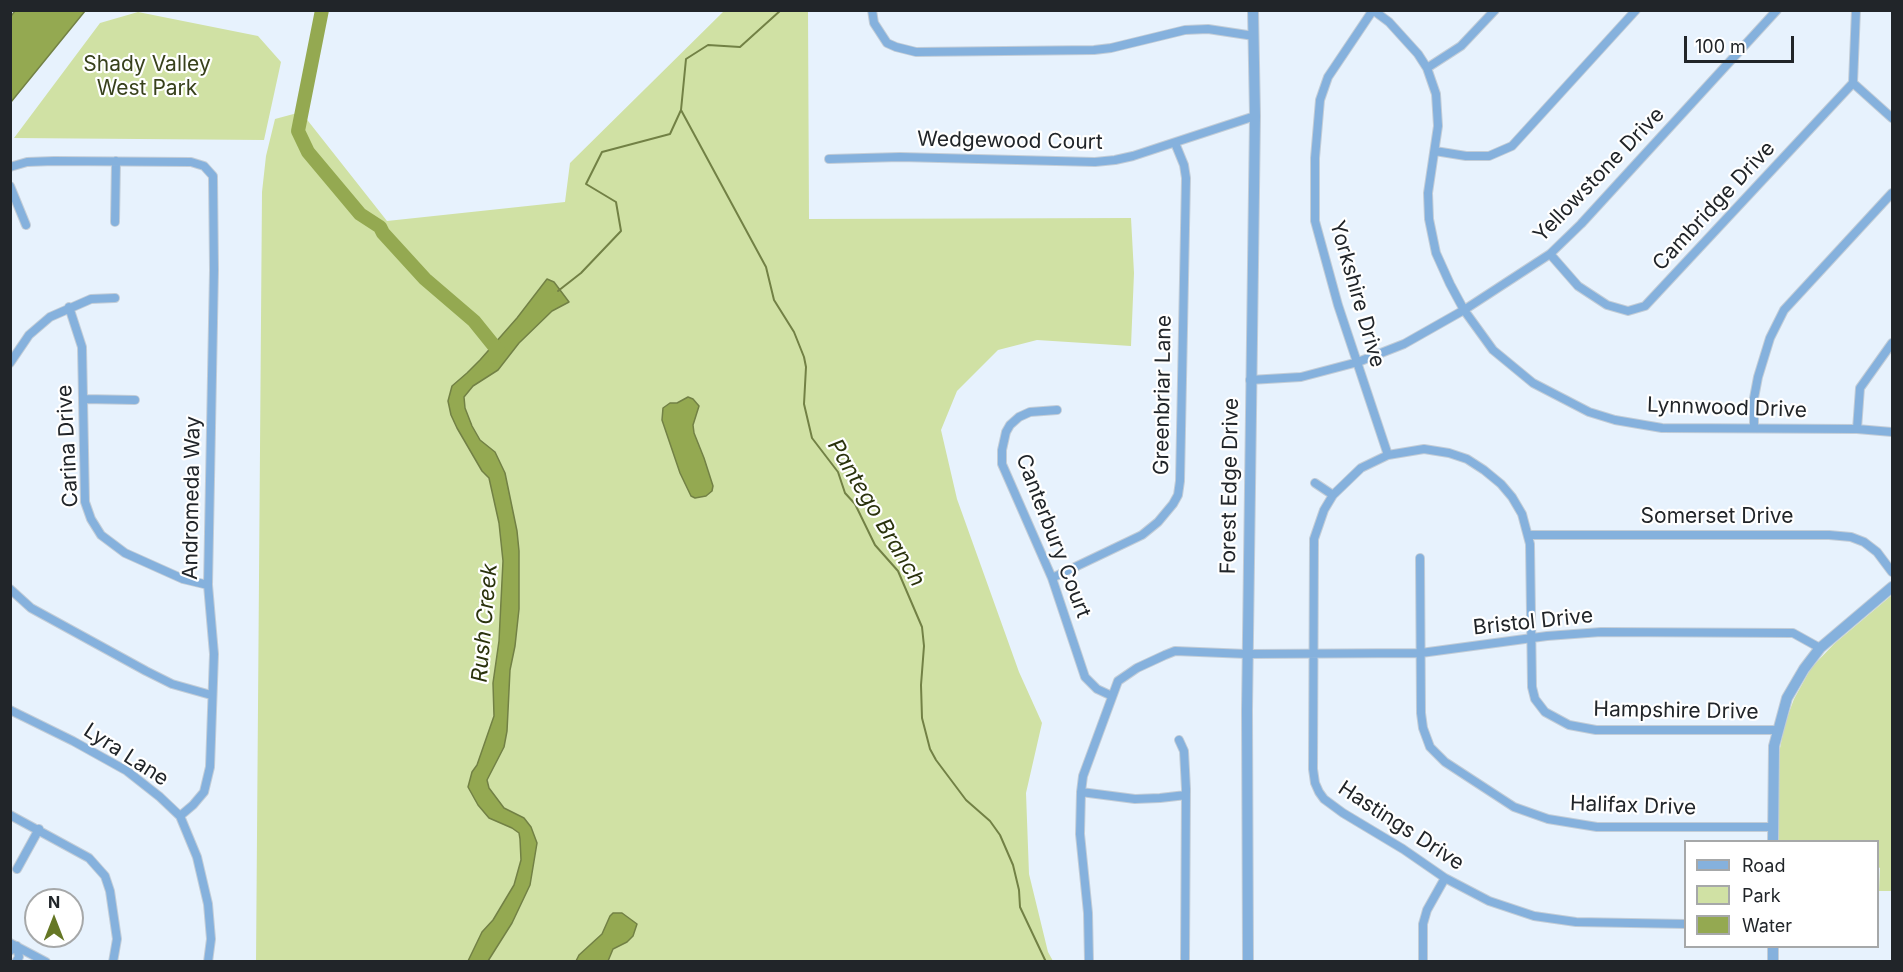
<!DOCTYPE html>
<style>
body{margin:0}
#map{position:relative;width:1903px;height:972px;overflow:hidden;background:#e7f2fd;font-family:Inter,sans-serif}
canvas{display:block}
.frame{position:absolute;inset:0;border:12px solid #212529;pointer-events:none}
.legend{position:absolute;left:1684px;top:840px;width:195px;height:108px;box-sizing:border-box;background:#fff;border:2px solid #a6a8a9;margin:0;padding:8px 10px;list-style:none;font-size:18px;color:#212529}
.legend li{display:flex;align-items:center;gap:12px;height:30px}
.legend b{width:30px;border:2px solid #a6a8a9}
.north{position:absolute;left:24px;top:888px;width:60px;height:60px;box-sizing:border-box;background:#fff;border:2px solid #a6a8a9;border-radius:50%;rotate:0deg;font-size:16px;font-weight:700;line-height:24px;text-align:center;color:#212529}
.north::after{content:'';display:block;margin:auto;width:21px;height:27px;background:#657725;clip-path:polygon(50% 0,100% 100%,50% 72%,0 100%)}
.scale{position:absolute;left:1684px;top:36px;width:110px;height:27px;box-sizing:border-box;border:3px solid #212529;border-top:0;padding-left:8px;font-size:18px;line-height:21px;white-space:nowrap;color:#212529;-webkit-text-stroke:4px #fff;paint-order:stroke}
</style>
<div id="map">
<canvas width="1903" height="972"></canvas>
<div class="frame"></div>
<ul class="legend">
<li><b style="height:8px;background:#85b1dd"></b>Road</li>
<li><b style="height:16px;background:#d0e1a4"></b>Park</li>
<li><b style="height:16px;background:#94a951"></b>Water</li>
</ul>
<div class="north">N</div>
<div class="scale">100 m</div>
</div>
<script>
const ctx = document.querySelector('canvas').getContext('2d');
ctx.lineJoin = 'round';
function fill(path, color) {
  ctx.fillStyle = color;
  ctx.fill(path, 'evenodd');
}
function toPath(rows) {
  const path = new Path2D();
  for (const r of rows) {
    path.moveTo(r[0], r[1]);
    for (let i = 2; i < r.length; i += 2) path.lineTo(r[i], r[i + 1]);
  }
  return path;
}
function stroke(path, color, width, dash) {
  ctx.strokeStyle = color;
  ctx.lineWidth = width;
  ctx.lineCap = dash ? 'butt' : 'round';
  ctx.setLineDash(dash || []);
  ctx.stroke(path);
}
function drawText(font, color, halo, rows, align = 'center') {
  ctx.font = font + ' Inter,sans-serif';
  ctx.lineWidth = 4.5;
  ctx.setLineDash([]);
  ctx.textBaseline = 'middle';
  ctx.strokeStyle = halo;
  ctx.fillStyle = color;
  for (const [text, x, y, turn = 0] of rows) {
    ctx.save();
    ctx.translate(x, y);
    ctx.rotate((+turn || 0) * Math.PI / 180);
    ctx.textAlign = isNaN(turn) ? turn : align;
    if (halo) ctx.strokeText(text, 0, 0);
    ctx.fillText(text, 0, 0);
    ctx.restore();
  }
}
const green = toPath([
 [724,11,808,11,809,219,1131,218,1134,273,1131,346,1037,340,998,350,957,391,941,430,957,499,1019,672,1042,723,1026,793,1029,874,1048,952,1053,961,256,962,262,192,266,156,275,119,301,112,387,221,565,202,570,163],
 [138,12,258,36,281,62,264,140,14,138,100,23],
 [1892,595,1892,891,1879,891,1880,868,1878,867,1878,842,1779,842,1779,753,1785,723,1794,699,1811,668,1834,644]
]);
const water = toPath([
 [15,11,85,11,11,102,11,16,15,11],
 [547,279,554,282,569,302,552,311,519,343,498,370,473,386,464,397,465,408,472,426,480,440,495,452,505,473,517,531,519,551,519,609,515,646,510,670,507,731,504,747,487,780,489,788,504,808,524,818,531,827,537,843,530,885,512,923,488,961,468,961,482,932,493,920,514,885,521,860,520,839,519,833,512,828,489,818,478,805,468,787,472,772,477,765,494,716,493,683,499,641,503,561,499,523,489,478,482,471,457,428,451,415,448,401,452,386,467,373,480,360,517,318,547,279],
 [688,397,693,399,699,406,693,425,694,433,704,458,713,486,712,491,706,496,695,498,691,496,680,473,662,420,663,408,670,403,677,403,688,397],
 [613,913,622,913,637,924,633,936,627,942,613,949,608,961,576,961,579,955,602,934,610,916,613,913]
]);
const stream = toPath([
 [681,110,766,267,774,300,794,332,804,357,806,367,804,404,812,438,838,472,845,493,855,504,875,545,898,571,922,627,924,646,921,685,922,718,930,749,936,760,966,800,990,821,1000,835,1013,865,1019,890,1020,907,1046,962],
 [558,291,581,273,621,231,616,202,586,184,602,152,670,134,681,110,686,59,708,45,740,47,781,10]
]);
const river = toPath([
 [322,10,298,131,308,152,360,214,380,227,383,233,425,279,474,321,499,352,495,357]
]);
const minor = toPath([
 [872,10,874,23,887,43,896,47,916,52,1094,50,1111,48,1185,30,1208,29,1254,36],
 [1427,68,1461,46,1495,10],
 [1853,83,1856,10],
 [1435,151,1466,156,1489,156,1512,146,1636,10],
 [829,159,900,157,1095,162,1115,160,1133,156,1255,116],
 [10,167,27,162,54,161,191,162,204,166,213,176,214,270,208,585,214,654,210,767,204,792,193,805,180,816],
 [10,186,26,225],
 [115,222,116,161],
 [1550,254,1578,286,1607,305,1628,311,1645,306,1853,83,1892,118],
 [69,307,82,347,85,502,91,519,101,535,125,553,183,579,208,585],
 [10,363,29,335,50,317,91,299,115,298],
 [1250,380,1301,377,1358,362,1404,344,1464,310,1550,254,1581,224,1777,10],
 [84,399,135,400],
 [1057,410,1030,412,1019,417,1010,425,1006,432,1002,450,1002,464,1052,578,1085,677,1097,689,1112,696],
 [1754,427,1754,398,1758,377,1770,338,1784,310,1892,193],
 [1857,429,1860,388,1892,343],
 [1388,455,1338,305,1315,221,1315,158,1320,100,1328,77,1373,10,1389,22,1418,54,1427,68,1436,94,1438,126,1428,193,1429,219,1436,253,1450,284,1464,310,1493,350,1533,383,1589,412,1615,420,1662,428,1857,429,1892,432],
 [1315,483,1333,495],
 [1528,535,1829,535,1851,537,1864,542,1877,552,1892,572],
 [1420,558,1421,713,1423,728,1430,747,1445,762,1514,807,1548,819,1597,827,1773,827],
 [1052,578,1142,535,1158,522,1173,504,1178,495,1180,481,1186,178,1184,165,1175,143],
 [10,589,31,608,146,671,172,684,211,695],
 [10,710,73,741,127,771,160,797,180,816,197,857,208,904,211,939,208,962],
 [1179,740,1184,751,1186,789,1185,959],
 [1081,792,1135,799,1160,798,1186,795],
 [10,815,89,858,105,876,110,891,117,939,113,962],
 [17,869,39,829],
 [1686,924,1576,922,1534,916,1489,901,1445,878,1403,849,1343,813,1324,799,1319,792,1315,783,1313,769,1314,539,1324,510,1333,495,1361,468,1388,455,1424,449,1449,453,1467,459,1484,470,1501,484,1512,497,1522,514,1530,544,1532,687,1535,699,1545,712,1569,725,1596,730,1777,730],
 [10,943,46,962],
 [10,951,17,946,19,957,16,962],
 [1089,962,1088,913,1080,834,1081,792,1083,776,1118,681,1137,668,1165,655,1175,651,1247,654,1421,653,1547,636,1601,632,1793,633,1820,648],
 [1423,962,1423,924,1427,910,1445,878]
]);
const tertiary = toPath([
 [1773,842,1774,746,1787,698,1804,669,1820,648,1892,587],
 [1773,946,1773,962],
 [1248,962,1247,710,1255,116,1253,10]
]);
const parkNames = [
 ["Shady Valley",147,65],
 ["West Park",147,89]
];
const streetNames = [
 ["Wedgewood Court",1010,141,1],
 ["Yellowstone Drive",1599,175,-46],
 ["Cambridge Drive",1714,206,-47],
 ["Yorkshire Drive",1357,294,74],
 ["Greenbriar Lane",1163,395,-89],
 ["Lynnwood Drive",1727,408,2],
 ["Carina Drive",68,446,-93],
 ["Forest Edge Drive",1230,486,-89],
 ["Andromeda Way",192,498,-89],
 ["Somerset Drive",1717,517],
 ["Canterbury Court",1053,536,69],
 ["Bristol Drive",1533,622,-6],
 ["Hampshire Drive",1676,711,1],
 ["Lyra Lane",126,755,33],
 ["Halifax Drive",1633,806,2],
 ["Hastings Drive",1401,826,33]
];
const waterNames = [
 ["Pantego Branch",876,513,59],
 ["Rush Creek",485,623,-85]
];
fill(green, '#d0e1a4');
fill(water, '#94a951');
stroke(water, '#728145', 1.5);
stroke(stream, '#728145', 2);
stroke(river, '#94a951', 14);
stroke(minor, '#c3cdd7', 10);
stroke(tertiary, '#c3cdd7', 12);
stroke(minor, '#85b1dd', 8);
stroke(tertiary, '#85b1dd', 10);
drawText('21px', '#38411c', '#fff', parkNames);
drawText('21px', '#212529', '#fff', streetNames);
drawText('italic 22px', '#2a320c', '#fff', waterNames);
</script>
